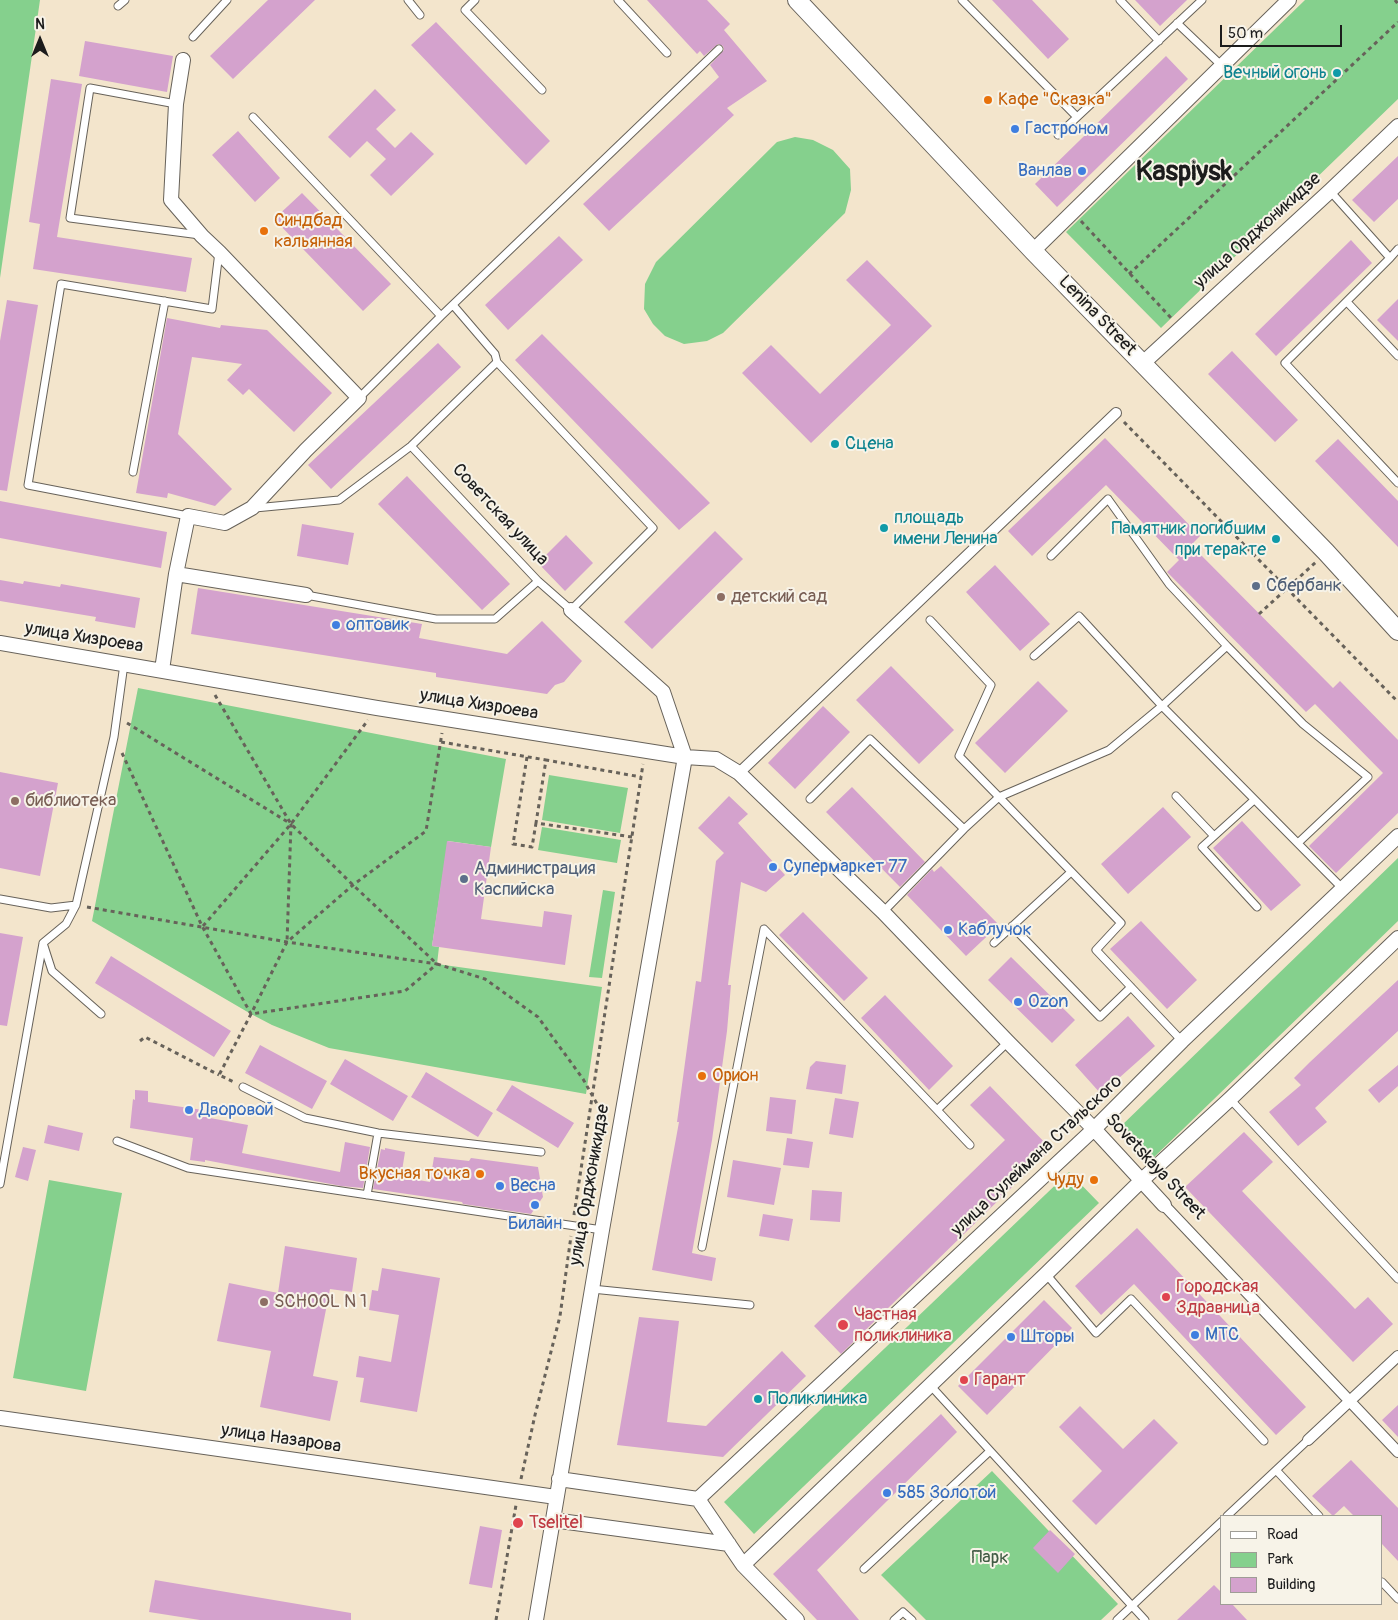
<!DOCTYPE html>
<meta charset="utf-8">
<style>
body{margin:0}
#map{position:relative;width:1398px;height:1620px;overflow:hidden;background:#f3e5cc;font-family:Pangolin,sans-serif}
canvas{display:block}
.legend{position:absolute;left:1220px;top:1515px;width:162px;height:90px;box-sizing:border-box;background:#f7f3e8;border:1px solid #9f9d96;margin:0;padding:6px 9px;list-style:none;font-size:15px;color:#1c1c1c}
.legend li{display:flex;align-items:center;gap:10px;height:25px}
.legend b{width:25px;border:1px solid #9f9d96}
.north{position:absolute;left:15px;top:15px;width:50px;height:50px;-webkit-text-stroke:4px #f7f3e8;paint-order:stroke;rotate:0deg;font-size:14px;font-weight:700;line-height:20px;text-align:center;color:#1c1c1c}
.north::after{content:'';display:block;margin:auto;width:18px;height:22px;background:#1c1c1c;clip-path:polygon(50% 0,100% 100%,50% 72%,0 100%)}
.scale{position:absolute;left:1220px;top:25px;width:122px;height:22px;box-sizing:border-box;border:2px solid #1c1c1c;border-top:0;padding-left:6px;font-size:15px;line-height:18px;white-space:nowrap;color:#1c1c1c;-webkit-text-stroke:4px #f7f3e8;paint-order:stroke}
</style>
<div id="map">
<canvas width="1398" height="1620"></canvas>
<ul class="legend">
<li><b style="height:6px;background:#fff"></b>Road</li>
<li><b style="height:14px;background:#85d08d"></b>Park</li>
<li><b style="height:14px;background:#d4a2cd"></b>Building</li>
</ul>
<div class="north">N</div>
<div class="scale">50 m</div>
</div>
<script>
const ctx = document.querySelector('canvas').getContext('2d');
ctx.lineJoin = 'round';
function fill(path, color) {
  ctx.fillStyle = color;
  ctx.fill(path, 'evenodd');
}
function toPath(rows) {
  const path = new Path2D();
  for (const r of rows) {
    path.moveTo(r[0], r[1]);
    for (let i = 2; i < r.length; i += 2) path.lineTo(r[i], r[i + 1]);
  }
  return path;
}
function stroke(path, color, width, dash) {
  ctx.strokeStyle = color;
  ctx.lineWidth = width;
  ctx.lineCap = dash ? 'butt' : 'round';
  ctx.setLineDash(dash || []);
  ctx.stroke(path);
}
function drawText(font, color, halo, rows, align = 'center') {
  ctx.font = font + ' Pangolin,sans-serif';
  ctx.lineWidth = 4;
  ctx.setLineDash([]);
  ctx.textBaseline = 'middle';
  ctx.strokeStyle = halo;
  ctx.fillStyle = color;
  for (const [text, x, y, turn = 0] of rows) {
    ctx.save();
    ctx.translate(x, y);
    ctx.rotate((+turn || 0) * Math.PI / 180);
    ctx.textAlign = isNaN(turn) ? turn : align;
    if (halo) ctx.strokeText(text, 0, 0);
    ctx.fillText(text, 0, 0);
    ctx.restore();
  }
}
const green = toPath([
 [0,0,40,0,0,278],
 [1305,0,1398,0,1398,99,1161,328,1066,232],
 [795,137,813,140,833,150,850,169,851,190,845,213,723,333,707,341,684,344,665,336,653,324,644,309,645,284,656,262,777,142],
 [138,688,506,759,491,847,448,841,432,946,439,947,437,964,602,987,586,1094,329,1048,272,1025,251,1014,92,921],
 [549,775,628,788,620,833,542,820],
 [542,827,621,840,617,863,538,850],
 [1398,858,1398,921,1151,1160,1119,1128],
 [603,890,615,892,602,978,589,977],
 [1069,1172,1099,1203,754,1534,724,1502],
 [49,1180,122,1193,86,1391,13,1378],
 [992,1471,1118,1604,1101,1620,926,1620,881,1575]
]);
const building = toPath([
 [268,0,315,0,233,79,210,56],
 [647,0,707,0,730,24,724,30,767,81,727,108,734,115,609,231,583,204,719,77,710,65,724,50,723,46,718,44,704,56,700,51,697,54],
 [992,0,1032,0,1069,39,1048,59],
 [1135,0,1187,0,1160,26],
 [436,22,550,141,526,165,411,45],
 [85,41,173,56,167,92,79,76],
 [1166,56,1188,79,1057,207,1035,184],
 [51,79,82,84,57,237,192,258,186,292,33,269,40,224,29,222],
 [375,89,396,110,376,129,395,148,411,132,434,154,391,196,370,175,386,159,367,141,350,158,328,137],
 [238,131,280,178,255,202,212,155],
 [1398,156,1398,199,1374,222,1352,200],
 [302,193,391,284,363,311,274,219],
 [559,236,583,260,508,330,485,305],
 [1351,240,1372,263,1276,356,1255,334],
 [867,260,932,326,811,443,742,373,771,345,820,394,891,325,846,280],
 [1398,299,1398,341,1377,320],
 [7,300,38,305,7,491,0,490,0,341],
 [167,318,220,328,221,325,267,330,332,393,294,432,249,389,243,395,227,380,242,364,192,357,178,434,232,489,215,506,168,493,167,498,136,493],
 [542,334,710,503,679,530,515,360],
 [438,343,461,367,331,489,308,465],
 [1232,351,1298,420,1275,442,1208,374],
 [1105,438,1200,536,1191,545,1333,688,1340,681,1398,740,1398,813,1336,873,1309,846,1383,773,1315,704,1306,712,1167,572,1179,560,1106,485,1032,556,1008,531],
 [1338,439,1398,501,1398,547,1315,461],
 [407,476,510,584,482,610,378,504],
 [0,501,167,532,161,568,0,538],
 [302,524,354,533,348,565,297,556],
 [715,531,743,559,652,649,624,622],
 [566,535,593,563,565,591,538,563],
 [995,565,1050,624,1020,651,966,592],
 [0,580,23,584,24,581,60,587,61,584,140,598,135,628,95,621,96,617,0,601],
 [198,588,422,624,419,638,507,654,542,621,582,661,564,682,555,685,547,694,436,677,436,673,191,634],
 [891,666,954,730,919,764,856,700],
 [1038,681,1068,711,1005,773,975,743],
 [823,706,850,732,795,789,768,763],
 [0,772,58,783,40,876,0,868],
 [852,787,925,862,900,887,826,812],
 [729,796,748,814,738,823,785,875,766,892,741,882,728,985,731,985,727,1031,712,1140,692,1253,716,1258,712,1281,652,1270,679,1122,677,1122,696,981,701,982,716,861,724,853,698,828],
 [1163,807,1191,837,1128,894,1101,864],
 [1242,821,1301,885,1271,911,1213,848],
 [447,841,491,847,481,919,542,927,544,911,572,915,565,965,432,946],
 [941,866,999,925,966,956,907,895,932,869,934,872],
 [803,912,868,978,844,1001,779,935],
 [1141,921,1197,980,1167,1009,1110,949],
 [0,933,23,937,7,1026,0,1025],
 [111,956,231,1031,214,1057,95,983],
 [1011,957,1075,1020,1052,1043,988,980],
 [1398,980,1398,1031,1315,1108,1327,1122,1298,1146,1269,1112,1301,1085,1294,1078,1310,1062],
 [885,995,953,1066,929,1090,861,1018],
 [1128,1016,1155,1046,1101,1094,1075,1065],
 [260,1045,327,1081,312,1109,245,1073],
 [345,1059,408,1096,393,1121,330,1084],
 [816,1061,846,1065,842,1094,806,1089,810,1067],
 [1398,1065,1398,1086,1379,1103,1368,1090],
 [426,1072,493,1113,478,1137,411,1097],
 [512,1085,574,1123,558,1148,496,1110],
 [990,1086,1051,1149,841,1354,814,1326,1005,1140,970,1105],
 [135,1090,148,1091,148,1102,210,1111,210,1118,248,1125,242,1153,340,1172,345,1142,370,1147,363,1188,341,1186,205,1160,205,1162,190,1160,193,1138,130,1128,133,1099,135,1100],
 [770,1097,796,1100,792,1134,766,1131],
 [835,1098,859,1102,853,1138,829,1134],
 [48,1125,83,1133,79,1151,44,1143],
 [1244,1132,1273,1162,1242,1191,1355,1309,1368,1297,1393,1324,1353,1362,1185,1187],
 [787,1138,813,1142,809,1168,783,1165],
 [23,1147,36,1150,28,1181,15,1177],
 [385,1148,405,1152,401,1177,430,1182,434,1157,469,1161,471,1158,538,1167,543,1197,531,1214,463,1204,462,1202,373,1189,381,1149,385,1150],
 [733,1160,781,1168,774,1205,727,1197],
 [812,1190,842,1192,840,1222,810,1220],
 [763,1214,793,1219,789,1241,759,1236],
 [1137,1228,1306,1407,1276,1435,1134,1284,1101,1315,1075,1286],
 [285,1246,357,1258,352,1292,330,1289,313,1376,338,1381,330,1421,260,1407,271,1351,217,1341,229,1283,278,1293],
 [382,1268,440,1278,417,1412,360,1402,364,1378,356,1377,359,1356,391,1362,399,1315,369,1310,372,1290,378,1291],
 [1044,1300,1072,1328,987,1415,958,1386],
 [639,1317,679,1321,667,1422,706,1426,782,1351,806,1376,723,1457,617,1445],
 [1398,1405,1398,1437,1382,1420],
 [1080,1406,1123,1449,1154,1419,1178,1443,1096,1525,1072,1501,1102,1471,1059,1427],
 [941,1414,957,1432,817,1570,859,1620,817,1620,773,1574],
 [1351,1460,1398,1508,1398,1561,1382,1544,1382,1516,1354,1516,1344,1506,1333,1516,1312,1496],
 [480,1526,502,1530,492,1588,469,1584],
 [1050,1530,1075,1554,1058,1573,1033,1548],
 [155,1580,351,1613,351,1620,200,1620,149,1612],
 [1214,1585,1222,1593,1222,1604,1232,1604,1247,1620,1177,1620]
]);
const path = toPath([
 [1395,0,1398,4],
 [1081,221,1172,319],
 [1129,274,1398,22],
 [1124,422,1398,702],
 [1259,614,1316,562],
 [215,695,291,824,353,885,437,964,485,979,538,1017,583,1079,606,1120],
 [127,723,291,824,287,942],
 [441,742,546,760],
 [122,753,202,926,251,1014,287,942,353,885,426,831,442,733],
 [527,757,513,844,532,847,536,823],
 [632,837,536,823,546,760,641,777],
 [87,907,287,942,437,964,405,991,251,1014,219,1075,234,1082],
 [203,926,291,824,368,720],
 [140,1041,145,1037,219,1075],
 [574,1215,643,764],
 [521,1479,535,1415,560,1316,571,1236],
 [496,1620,516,1505]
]);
const service = toPath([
 [408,0,420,15],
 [475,0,465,10,542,90],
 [618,0,667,53],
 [962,0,1077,117],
 [1120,0,1159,41],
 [118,6,125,0],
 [1177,23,1221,65],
 [193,37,227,0],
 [176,104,90,88,70,218,200,235],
 [253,117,441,316,359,398],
 [1058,135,1202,0],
 [1330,191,1390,258,1398,249],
 [1390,258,1285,363,1398,483],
 [1347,302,1398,356],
 [441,316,719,49],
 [411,446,538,581,571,610,653,528,497,362,495,354,453,305],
 [133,472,165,301],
 [255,508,339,500,411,446,497,362],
 [188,516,28,485,61,284,212,309,219,252],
 [1051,556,1108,499,1169,584,1227,646],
 [306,595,436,619,495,619,538,581],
 [930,620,991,685,959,756,999,797,1109,750,1162,706,1227,646,1303,724,1368,777,1298,843],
 [1034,656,1079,616,1162,706,1343,889],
 [1176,796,1214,836],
 [810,799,870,739,964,829],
 [1254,800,1202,847,1257,907],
 [0,899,51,908,76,905],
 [883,912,964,829,999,797,1121,923,1096,950,1182,1041],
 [1012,926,1100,1017,1131,987],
 [43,943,52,971,101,1014],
 [994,943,1071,872],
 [243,1087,305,1118,378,1133,541,1152],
 [1230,1099,1398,1279],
 [937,1110,970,1145],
 [117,1141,188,1168,602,1230],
 [0,1184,43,943,66,924,76,905,114,737,124,664],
 [367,1195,378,1133],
 [702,1247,764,929,937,1110,1008,1042],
 [1046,1274,1096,1333,1131,1299,1264,1441],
 [592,1289,750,1305],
 [930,1385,1145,1620],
 [1276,1470,1319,1516],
 [1227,1516,1308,1440],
 [864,1569,990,1451],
 [1382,1582,1398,1599],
 [894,1620,903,1612,912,1620],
 [1117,1620,1222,1521]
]);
const pedestrian = toPath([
 [739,773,1116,413],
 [1164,1205,1398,1452],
 [1308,1440,1398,1356]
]);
const minor = toPath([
 [1033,251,1289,0],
 [1143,363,1330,191,1398,126],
 [176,574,306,595],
 [0,643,377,708,685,757,716,759,739,773,883,912,1008,1042,1094,1129,1164,1205],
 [162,670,176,574,188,516,225,523,252,508,306,450,359,398,219,252,202,236,171,200,176,104,183,60],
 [0,1418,556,1497],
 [559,1479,698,1499,743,1565,797,1620],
 [698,1499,1094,1129,1182,1041,1398,836],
 [553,1520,729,1544],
 [743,1565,1046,1274,1142,1180,1230,1099,1398,938],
 [536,1620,602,1230,685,757,663,692,571,610]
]);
const tertiary = toPath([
 [797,0,1033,251,1326,552,1398,631]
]);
const markers = [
 [1337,73,5,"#0f9aa8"],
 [988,100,5,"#e8710a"],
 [1015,129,5,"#3f7fe0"],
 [1082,171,5,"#3f7fe0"],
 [264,231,5,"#e8710a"],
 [835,444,5,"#0f9aa8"],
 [884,528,5,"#0f9aa8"],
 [1276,539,5,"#0f9aa8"],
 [1256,586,5,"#5c6f8a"],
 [721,597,5,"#8d6e63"],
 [336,625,5,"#3f7fe0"],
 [15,801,5,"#8d6e63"],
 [773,867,5,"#3f7fe0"],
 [464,879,5,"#5c6f8a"],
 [948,930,5,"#3f7fe0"],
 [1018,1002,5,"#3f7fe0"],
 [702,1076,5,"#e8710a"],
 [189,1110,5,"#3f7fe0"],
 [480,1174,5,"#e8710a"],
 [1094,1180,5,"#e8710a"],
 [500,1186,5,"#3f7fe0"],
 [535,1205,5,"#3f7fe0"],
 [1166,1297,5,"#e0444e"],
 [264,1302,5,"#8d6e63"],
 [843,1325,6,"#e0444e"],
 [1195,1335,5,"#3f7fe0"],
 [1011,1337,5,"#3f7fe0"],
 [964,1380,5,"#e0444e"],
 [758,1399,5,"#0f9aa8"],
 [887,1493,5,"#3f7fe0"],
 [518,1523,6,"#e0444e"]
];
const cultureNames = [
 ["Вечный огонь",1327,73,"right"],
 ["Сцена",845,444],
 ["площадь",894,518],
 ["имени Ленина",894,539],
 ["Памятник погибшим",1266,529,"right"],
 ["при теракте",1266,550,"right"],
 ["Поликлиника",768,1399]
];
const foodNames = [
 ["Кафе \"Сказка\"",998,100],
 ["Синдбад",274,221],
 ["кальянная",274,242],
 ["Орион",712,1076],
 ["Вкусная точка",470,1174,"right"],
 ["Чуду",1084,1180,"right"]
];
const shopNames = [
 ["Гастроном",1025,129],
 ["Ванлав",1072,171,"right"],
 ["оптовик",346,625],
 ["Супермаркет 77",783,867],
 ["Каблучок",958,930],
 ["Ozon",1028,1002],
 ["Дворовой",199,1110],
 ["Весна",510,1186],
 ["Билайн",535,1224,"center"],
 ["МТС",1205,1335],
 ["Шторы",1021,1337],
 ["585 Золотой",897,1493]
];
const streetNames = [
 ["улица Орджоникидзе",1258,231,-42],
 ["Lenina Street",1097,316,46],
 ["Советская улица",500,515,47],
 ["улица Хизроева",84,638,9],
 ["улица Хизроева",479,705,9],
 ["улица Сулеймана Стальского",1037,1156,-43],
 ["Sovetskaya Street",1155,1167,47],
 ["улица Орджоникидзе",590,1185,-80],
 ["улица Назарова",281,1439,8]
];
const serviceNames = [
 ["Сбербанк",1266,586],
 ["Администрация",474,869],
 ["Каспийска",474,890]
];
const educationNames = [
 ["детский сад",731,597],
 ["библиотека",25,801],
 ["SCHOOL N 1",274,1302]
];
const healthNames = [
 ["Городская",1176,1287],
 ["Здравница",1176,1308],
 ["Частная",854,1315],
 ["поликлиника",854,1336],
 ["Гарант",974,1380],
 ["Tselitel",529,1523]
];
const parkNames = [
 ["Парк",990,1558]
];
const townNames = [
 ["Kaspiysk",1184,173]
];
fill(green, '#85d08d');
fill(building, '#d4a2cd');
stroke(service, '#67625a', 9);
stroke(pedestrian, '#67625a', 12);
stroke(minor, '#67625a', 16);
stroke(tertiary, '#67625a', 20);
stroke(path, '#67625a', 3, [4, 4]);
stroke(service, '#fff', 7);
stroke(pedestrian, '#fff', 10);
stroke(minor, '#fff', 14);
stroke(tertiary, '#fff', 18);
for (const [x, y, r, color] of markers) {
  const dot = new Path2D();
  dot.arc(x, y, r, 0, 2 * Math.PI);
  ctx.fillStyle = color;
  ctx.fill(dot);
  stroke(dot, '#f7f3e8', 2);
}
drawText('18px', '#0d838f', '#f7f3e8', cultureNames, 'left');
drawText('18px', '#c56008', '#f7f3e8', foodNames, 'left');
drawText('18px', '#366cbe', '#f7f3e8', shopNames, 'left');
drawText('18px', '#1c1c1c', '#f7f3e8', streetNames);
drawText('18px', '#4e5e75', '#f7f3e8', serviceNames, 'left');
drawText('18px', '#785e54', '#f7f3e8', educationNames, 'left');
drawText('18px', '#be3a42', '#f7f3e8', healthNames, 'left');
drawText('18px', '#415b44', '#f7f3e8', parkNames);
drawText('bold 28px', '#1c1c1c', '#f7f3e8', townNames);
</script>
